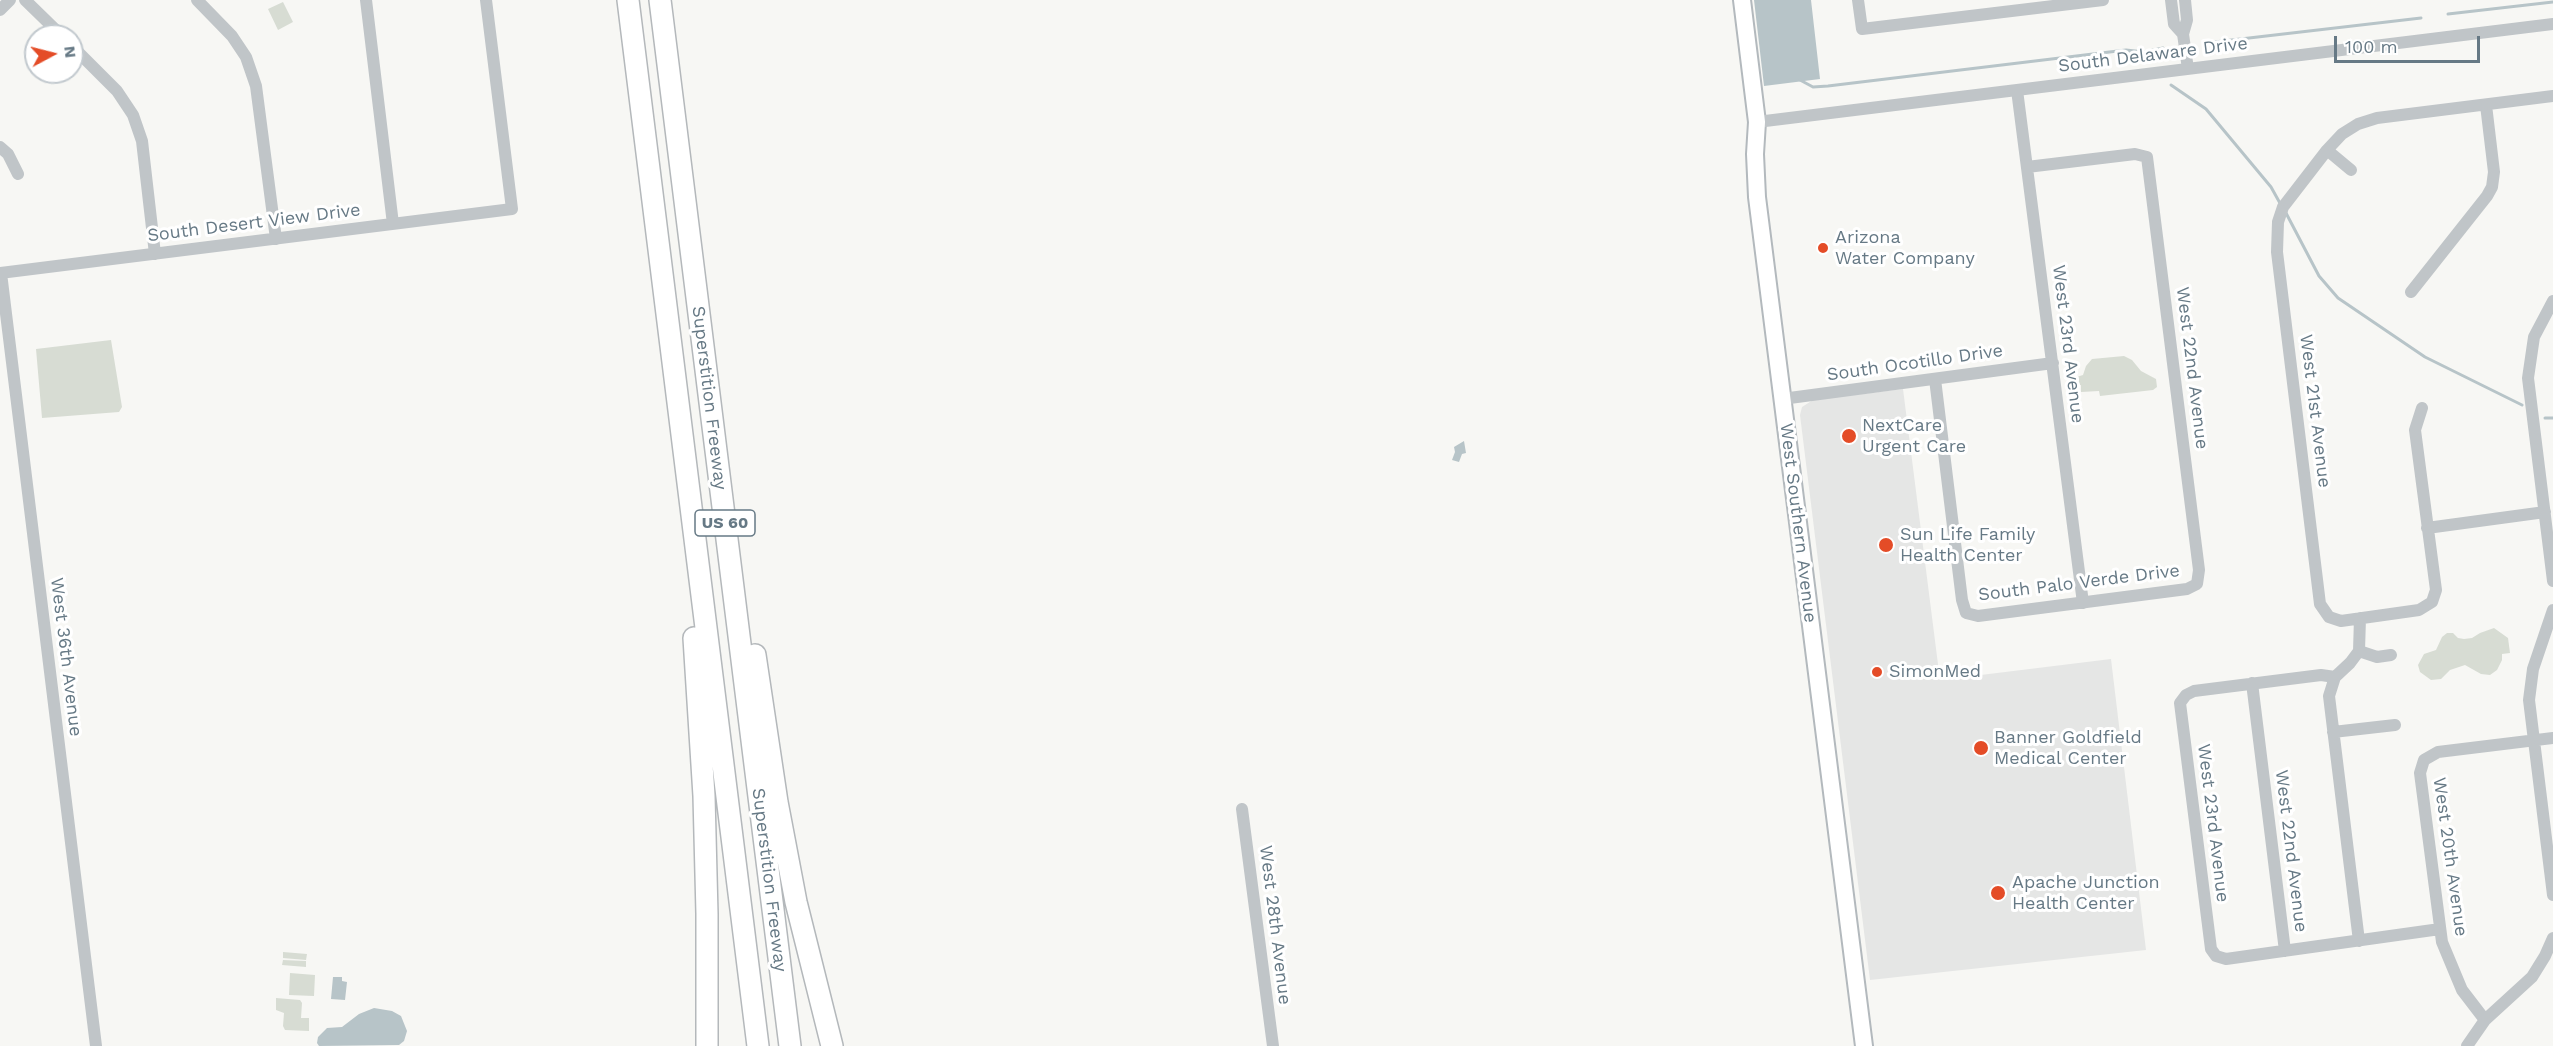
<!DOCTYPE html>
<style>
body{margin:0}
#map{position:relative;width:2553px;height:1046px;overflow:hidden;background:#f7f7f4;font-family:"Work Sans",sans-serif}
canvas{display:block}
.north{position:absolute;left:24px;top:24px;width:60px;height:60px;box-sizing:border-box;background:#fff;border:2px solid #c2c9ce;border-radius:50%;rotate:83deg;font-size:16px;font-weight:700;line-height:24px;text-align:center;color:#667985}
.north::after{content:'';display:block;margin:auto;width:21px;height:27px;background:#e44c27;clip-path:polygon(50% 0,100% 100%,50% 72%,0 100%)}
.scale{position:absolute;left:2334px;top:36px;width:146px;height:27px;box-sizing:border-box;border:3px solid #667985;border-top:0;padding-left:8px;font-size:18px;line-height:21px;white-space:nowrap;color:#667985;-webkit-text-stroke:4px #fff;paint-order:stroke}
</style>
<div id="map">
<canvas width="2553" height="1046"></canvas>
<div class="north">N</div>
<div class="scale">100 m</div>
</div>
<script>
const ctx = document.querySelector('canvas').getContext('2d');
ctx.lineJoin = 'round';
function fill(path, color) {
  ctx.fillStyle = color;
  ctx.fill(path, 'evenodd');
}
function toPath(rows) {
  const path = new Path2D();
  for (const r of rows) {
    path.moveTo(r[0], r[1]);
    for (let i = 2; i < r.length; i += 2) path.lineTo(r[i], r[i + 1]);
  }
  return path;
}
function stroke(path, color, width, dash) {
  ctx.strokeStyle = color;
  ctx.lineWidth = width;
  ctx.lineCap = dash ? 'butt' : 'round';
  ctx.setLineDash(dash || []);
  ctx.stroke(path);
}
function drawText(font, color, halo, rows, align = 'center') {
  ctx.font = font + ' "Work Sans",sans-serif';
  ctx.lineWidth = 6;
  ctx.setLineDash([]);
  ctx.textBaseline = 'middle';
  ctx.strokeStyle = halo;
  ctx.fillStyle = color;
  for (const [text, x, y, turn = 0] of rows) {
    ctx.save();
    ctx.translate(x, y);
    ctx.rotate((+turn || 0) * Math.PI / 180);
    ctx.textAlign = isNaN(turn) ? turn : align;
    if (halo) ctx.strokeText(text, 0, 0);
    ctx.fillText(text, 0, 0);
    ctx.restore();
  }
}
const built = toPath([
 [1903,389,1940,680,2111,659,2146,950,1870,980,1800,415,1802,407,1813,400]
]);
const green = toPath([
 [283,2,293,22,278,30,268,9],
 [111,340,122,407,119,412,42,418,36,349],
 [2124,356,2132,360,2141,371,2156,379,2157,387,2153,390,2100,396,2099,391,2081,392,2081,385,2074,386,2073,378,2083,375,2086,366,2092,359],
 [2494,628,2508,638,2510,653,2502,654,2502,660,2497,670,2490,675,2481,674,2465,665,2450,670,2441,679,2431,680,2420,672,2418,665,2424,654,2436,650,2442,637,2447,633,2453,633,2458,638,2464,639,2472,638,2480,633],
 [283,952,307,954,306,960,283,958],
 [283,960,306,961,306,967,282,965],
 [290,973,315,975,314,996,289,995],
 [276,998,300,1000,302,1003,301,1018,309,1018,309,1031,285,1030,283,1026,284,1013,276,1010]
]);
const water = toPath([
 [1754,0,1811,0,1820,79,1764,86],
 [1464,441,1466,453,1462,454,1459,462,1452,460,1455,452,1454,447],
 [333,977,342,977,342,981,347,982,345,1000,331,999],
 [374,1008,392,1011,401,1016,407,1031,404,1041,399,1045,319,1046,317,1043,318,1037,327,1028,342,1027,359,1014]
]);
const stream = toPath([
 [2448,14,2553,2],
 [2206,43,2421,18],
 [2127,51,2139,60],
 [1800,80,1813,87,1828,86,2126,50,2144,52,2163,48],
 [2171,85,2206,109,2271,187,2281,205],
 [2286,213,2319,276,2338,298,2425,357,2522,405],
 [2545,418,2553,418]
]);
const minor = toPath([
 [25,0,62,36],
 [197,0,232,36,246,57,256,86,276,239],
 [366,0,393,224],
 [1858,0,1862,29,2103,0],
 [2171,0,2174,24,2183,34],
 [2185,0,2187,20,2183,34,2188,69],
 [0,10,10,0],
 [72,46,117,91,133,115,142,141,155,254],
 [2017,90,2083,603],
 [1757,122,2553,24],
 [0,147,8,154,18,174],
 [2327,150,2351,170],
 [0,273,512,209,486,0],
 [1,273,96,1046],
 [2411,292,2487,196,2492,187,2494,172,2486,105],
 [2553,301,2534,337,2528,378,2553,581],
 [1935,379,1962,600,1966,613,1978,616,2187,589,2197,584,2199,570,2147,157,2135,154,2027,167],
 [1782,399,2053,363],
 [2422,408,2415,430,2436,590,2432,602,2419,610,2341,621,2329,617,2320,604,2277,252,2278,222,2283,207,2327,150,2342,134,2358,124,2377,118,2553,96],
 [2427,528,2545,512],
 [2553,610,2533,669,2529,700,2553,895],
 [2359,651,2377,657,2391,655],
 [2335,677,2321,675,2194,691,2186,695,2180,703,2211,949,2216,956,2226,959,2440,929],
 [2252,683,2285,951],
 [2333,732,2395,725],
 [1242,809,1273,1046],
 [2359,941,2329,696,2335,677,2350,663,2359,651,2360,618],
 [2485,1020,2462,990,2442,942,2420,773,2424,760,2438,752,2553,738],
 [2467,1046,2485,1020,2532,977,2545,956,2553,938]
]);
const secondary = toPath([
 [1742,0,1757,122,1755,154,1757,197,1864,1046]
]);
const motorway = toPath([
 [628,0,758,1046],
 [660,0,790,1046],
 [694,638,704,796,707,914,707,1046],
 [755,655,777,802,796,902,832,1046]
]);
const markers = [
 [1823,248,6,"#e44c27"],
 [1849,436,8,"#e44c27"],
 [1886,545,8,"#e44c27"],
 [1877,672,6,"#e44c27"],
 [1981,748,8,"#e44c27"],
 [1998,893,8,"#e44c27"]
];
const shields = [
 [725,523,60]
];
const shieldNames = [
 ["US 60",725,523]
];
const streetNames = [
 ["South Delaware Drive",2153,55,-7],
 ["South Desert View Drive",254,223,-7],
 ["West 23rd Avenue",2068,344,83],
 ["South Ocotillo Drive",1915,363,-8],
 ["West 22nd Avenue",2192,368,83],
 ["Superstition Freeway",709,398,83],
 ["West 21st Avenue",2315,411,83],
 ["West Southern Avenue",1798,523,83],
 ["South Palo Verde Drive",2079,583,-7],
 ["West 36th Avenue",66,657,83],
 ["West 23rd Avenue",2213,823,83],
 ["West 22nd Avenue",2291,851,83],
 ["West 20th Avenue",2450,857,82],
 ["Superstition Freeway",769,880,83],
 ["West 28th Avenue",1275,925,83]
];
const poiNames = [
 ["Arizona",1835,238],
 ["Water Company",1835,259],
 ["NextCare",1862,426],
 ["Urgent Care",1862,447],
 ["Sun Life Family",1900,535],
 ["Health Center",1900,556],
 ["SimonMed",1889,672],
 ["Banner Goldfield",1994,738],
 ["Medical Center",1994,759],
 ["Apache Junction",2012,883],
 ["Health Center",2012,904]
];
fill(built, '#e5e6e5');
fill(green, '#d7dcd3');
fill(water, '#b7c4c8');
stroke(stream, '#b7c4c8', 3);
stroke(secondary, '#b3b9bd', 20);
stroke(motorway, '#b4b8bb', 24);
stroke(minor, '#c0c5c8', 12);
stroke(secondary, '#fff', 16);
stroke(motorway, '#fff', 21);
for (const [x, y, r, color] of markers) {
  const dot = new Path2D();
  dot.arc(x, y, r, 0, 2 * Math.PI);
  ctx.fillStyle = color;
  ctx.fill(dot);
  stroke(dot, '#fff', 2);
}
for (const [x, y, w] of shields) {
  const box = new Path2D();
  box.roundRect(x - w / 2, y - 13, w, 26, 4.5);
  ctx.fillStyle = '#fff';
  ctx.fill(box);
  stroke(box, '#667985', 1.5);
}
drawText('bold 16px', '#667985', null, shieldNames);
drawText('18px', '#667985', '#fff', streetNames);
drawText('18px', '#667985', '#fff', poiNames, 'left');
</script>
